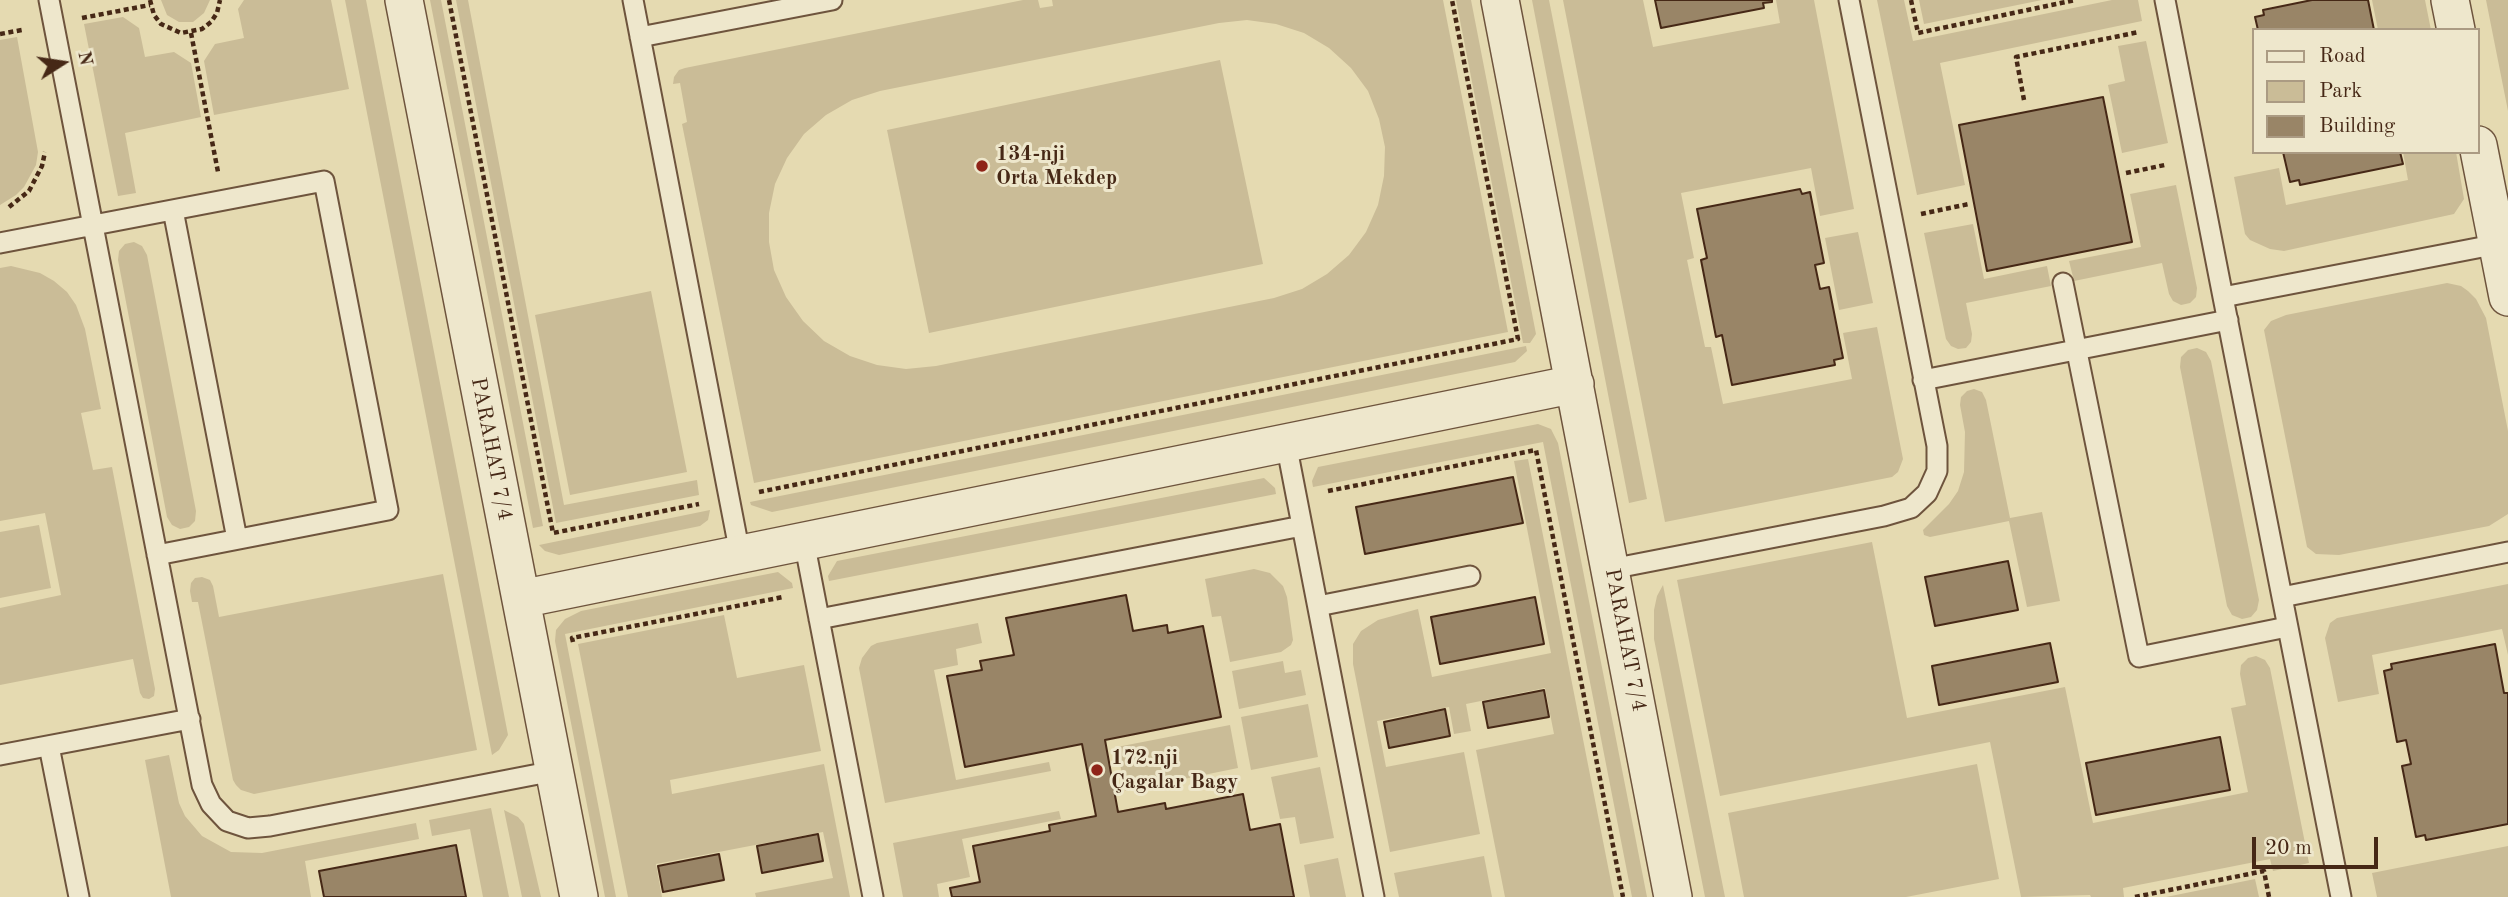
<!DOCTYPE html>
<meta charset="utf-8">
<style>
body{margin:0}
#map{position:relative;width:2508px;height:897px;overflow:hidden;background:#e5dab1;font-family:"Old Standard TT",serif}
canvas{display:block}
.legend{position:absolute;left:2252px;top:28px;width:228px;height:126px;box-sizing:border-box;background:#eee7cc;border:2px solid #ab9b83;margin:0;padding:9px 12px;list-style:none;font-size:21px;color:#462816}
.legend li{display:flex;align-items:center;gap:14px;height:35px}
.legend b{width:35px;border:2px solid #ab9b83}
.north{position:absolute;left:28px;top:28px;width:70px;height:70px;-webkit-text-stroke:5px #eee7cc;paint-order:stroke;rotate:78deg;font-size:19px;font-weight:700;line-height:28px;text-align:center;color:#462816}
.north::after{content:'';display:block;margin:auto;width:24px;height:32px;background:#462816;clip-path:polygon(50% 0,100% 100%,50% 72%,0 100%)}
.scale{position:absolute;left:2252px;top:837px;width:126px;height:32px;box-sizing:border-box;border:4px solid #462816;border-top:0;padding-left:9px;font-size:21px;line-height:24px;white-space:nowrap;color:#462816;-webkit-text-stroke:5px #eee7cc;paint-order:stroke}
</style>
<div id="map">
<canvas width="2508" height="897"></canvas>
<ul class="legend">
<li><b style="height:9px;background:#eee7cc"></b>Road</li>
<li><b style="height:19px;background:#cabc97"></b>Park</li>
<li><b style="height:19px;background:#998567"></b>Building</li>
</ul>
<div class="north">N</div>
<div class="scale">20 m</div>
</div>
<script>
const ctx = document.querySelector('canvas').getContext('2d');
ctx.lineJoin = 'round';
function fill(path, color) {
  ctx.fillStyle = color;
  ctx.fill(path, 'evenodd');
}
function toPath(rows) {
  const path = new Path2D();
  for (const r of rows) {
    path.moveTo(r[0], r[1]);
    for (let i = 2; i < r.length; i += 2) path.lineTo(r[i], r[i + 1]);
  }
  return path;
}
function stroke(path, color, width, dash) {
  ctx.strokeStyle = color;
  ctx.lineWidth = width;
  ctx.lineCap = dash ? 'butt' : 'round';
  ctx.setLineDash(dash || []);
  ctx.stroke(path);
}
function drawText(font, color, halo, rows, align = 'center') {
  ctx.font = font + ' "Old Standard TT",serif';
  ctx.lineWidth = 6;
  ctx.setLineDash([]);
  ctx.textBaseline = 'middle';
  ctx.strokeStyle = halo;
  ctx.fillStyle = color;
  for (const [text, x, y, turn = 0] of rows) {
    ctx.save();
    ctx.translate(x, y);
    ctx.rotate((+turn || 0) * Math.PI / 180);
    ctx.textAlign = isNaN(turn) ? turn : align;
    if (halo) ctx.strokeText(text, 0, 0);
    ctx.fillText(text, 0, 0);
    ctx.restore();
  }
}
const green = toPath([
 [161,0,210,0,204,13,193,22,179,22,167,15],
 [244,0,331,0,349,89,214,115,204,61,215,44,244,38,238,9],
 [345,0,366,0,508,735,499,750,492,755],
 [430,0,441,0,543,526,533,528],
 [456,0,468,0,564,505,697,480,699,495,556,523],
 [1023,0,1038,0,1040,8,1053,6,1052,0,1443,0,1508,332,754,483,682,124,687,122,680,83,673,84,674,77,679,70,685,68],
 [1247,20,1276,24,1304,33,1329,48,1351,68,1368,91,1379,119,1385,147,1384,176,1378,205,1366,232,1349,255,1327,274,1302,289,1274,298,936,366,906,369,877,365,850,356,824,341,803,321,786,297,774,270,769,242,769,213,775,184,787,158,804,134,826,115,852,100,880,91,1219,23],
 [1456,0,1471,0,1536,334,1530,343,1523,343],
 [1532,0,1549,0,1647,499,1629,503],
 [1563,0,1643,0,1653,47,1780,23,1776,0,1814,0,1854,209,1820,216,1811,168,1681,193,1694,258,1687,260,1705,347,1711,347,1723,404,1852,379,1843,333,1877,327,1903,459,1898,472,1892,477,1665,522],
 [1877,0,1904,0,1913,41,2112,0,2138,0,2142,21,1940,63,1965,185,1917,195],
 [1919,0,2042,0,1924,24],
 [2372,0,2425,0,2431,30,2378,30],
 [2486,0,2508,0,2508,111],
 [123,17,139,28,145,57,174,52,191,63,201,117,125,133,136,193,118,196,84,24],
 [17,37,38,152,36,165,24,187,16,195,0,205,0,40],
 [2146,41,2168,143,2122,153,2108,85,2125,81,2118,46],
 [1220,60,1263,264,929,333,887,130],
 [2403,152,2456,152,2464,199,2454,214,2284,251,2270,249,2250,240,2245,234,2234,177,2279,168,2286,205,2408,180],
 [2176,185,2197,288,2196,297,2190,303,2181,305,2173,301,2169,294,2162,263,2074,281,2069,261,2141,247,2130,194],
 [1973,224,1984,279,2047,266,2051,286,1966,303,1972,334,1971,342,1966,348,1958,349,1951,346,1946,339,1924,233],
 [1858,232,1873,303,1839,310,1825,238],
 [134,242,142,246,147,255,196,511,195,521,189,527,180,529,172,525,167,517,118,260,119,251,125,244],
 [11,266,40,273,54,281,67,292,76,305,85,329,101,409,81,413,93,470,112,467,155,689,154,696,149,699,143,698,140,693,133,659,0,685,0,608,61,595,45,513,0,521,0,268],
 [2447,283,2461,286,2468,291,2476,299,2486,318,2508,431,2508,514,2489,526,2339,555,2316,554,2307,547,2264,330,2271,321,2286,315],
 [651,291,687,472,570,495,535,315],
 [1526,346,1527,351,1515,362,772,512,751,505,750,502],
 [2197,348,2206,352,2211,361,2259,600,2257,610,2251,617,2242,619,2232,615,2227,606,2180,367,2181,357,2188,350],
 [1974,389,1982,392,1986,400,2010,518,2042,512,2060,601,2027,607,2009,521,1930,537,1924,535,1923,530,1949,504,1958,491,1964,472,1965,432,1960,405,1961,397,1967,391],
 [1538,424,1551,429,1558,443,1647,897,1632,897,1543,442,1313,487,1312,481,1318,467],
 [1528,459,1614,897,1505,897,1476,750,1554,734,1545,688,1466,704,1471,731,1454,734,1449,707,1377,721,1386,767,1464,752,1480,834,1390,852,1353,664,1353,644,1361,631,1378,620,1418,609,1432,677,1551,653,1514,461],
 [1264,478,1275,488,1276,494,829,581,828,576,837,561],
 [710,510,708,520,700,526,559,555,545,551,539,545],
 [39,525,51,588,0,598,0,532],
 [1872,542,1907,718,2065,687,2093,823,2248,792,2231,708,2246,705,2240,674,2241,665,2248,658,2256,656,2265,660,2270,668,2309,863,2273,871,2270,859,2123,888,2124,897,2091,897,2090,895,2021,897,1990,742,1720,796,1677,580],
 [1254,569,1270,573,1283,586,1287,597,1293,640,1291,645,1281,652,1230,662,1221,616,1212,617,1205,579],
 [778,572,792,583,793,588,565,634,616,897,605,897,555,641,556,630,565,619,581,611],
 [443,574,477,750,254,794,241,790,236,785,233,780,198,602,192,602,190,591,191,583,195,578,202,577,210,580,213,586,219,617],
 [2508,584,2508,655,2502,629,2372,655,2379,694,2338,702,2325,638,2330,623,2337,618],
 [1663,585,1725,897,1705,897,1654,639,1654,610,1657,596],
 [724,615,737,678,804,665,821,751,670,780,672,794,824,764,850,897,756,897,755,893,833,878,823,832,656,864,662,897,628,897,578,644],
 [978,623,982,643,956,649,958,665,934,670,956,780,1049,762,1051,771,885,803,859,668,862,658,871,646,877,643],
 [1283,661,1285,673,1301,670,1306,695,1239,709,1232,671],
 [1308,704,1318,757,1251,770,1241,717],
 [1230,725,1238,768,1125,791,1117,747],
 [169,755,179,803,185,816,202,836,231,852,262,853,416,823,419,839,305,861,311,897,171,897,145,760],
 [1977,764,1999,879,1906,897,1744,897,1728,813],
 [1320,767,1334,838,1300,844,1295,817,1280,819,1271,777],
 [491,808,509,897,483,897,470,829,432,836,429,820],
 [504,810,518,817,524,824,541,897,522,897],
 [1059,811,1061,819,962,839,970,877,937,884,939,897,903,897,893,843],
 [2508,846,2508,897,2377,897,2372,873],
 [1484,856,1492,897,1399,897,1394,873],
 [1338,858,1346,897,1310,897,1304,865],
 [2255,879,2259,897,2166,897]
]);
const building = toPath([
 [1655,0,1772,0,1772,2,1763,3,1764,8,1661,28,1655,0],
 [2312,0,2368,0,2374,30,2258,30,2255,17,2264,15,2263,10,2312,0],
 [2103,97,2132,242,1987,271,1959,125,2103,97],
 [2283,152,2400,152,2403,164,2300,185,2299,180,2290,182,2283,152],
 [1800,189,1802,194,1810,192,1824,263,1815,265,1820,289,1829,287,1843,358,1834,360,1835,365,1732,385,1722,335,1716,337,1701,260,1707,258,1697,209,1800,189],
 [1513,477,1523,523,1365,554,1356,507,1513,477],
 [2008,561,2018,610,1935,626,1925,577,2008,561],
 [1126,595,1133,631,1167,625,1168,633,1203,626,1221,717,1105,740,1118,812,1165,803,1166,809,1243,794,1250,830,1280,824,1294,897,952,897,950,888,980,882,973,846,1050,831,1049,825,1096,816,1082,744,965,767,947,676,982,670,980,661,1014,655,1006,618,1126,595],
 [1535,597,1544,644,1440,664,1431,617,1535,597],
 [2050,643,2058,682,1939,705,1932,666,2050,643],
 [2495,644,2504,693,2508,693,2508,824,2426,840,2425,835,2416,837,2402,766,2411,764,2406,740,2397,742,2384,671,2392,669,2391,664,2495,644],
 [1544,690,1549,717,1488,728,1483,702,1544,690],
 [1445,709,1450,736,1389,748,1384,722,1445,709],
 [2220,737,2230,790,2096,815,2086,763,2220,737],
 [818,834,823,861,762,873,757,846,818,834],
 [456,845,466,897,324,897,319,871,456,845],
 [719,854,724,880,663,892,658,866,719,854]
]);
const path = toPath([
 [150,0,154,15,161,24,181,33,202,29,211,22,217,13,220,0],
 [449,0,553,533,699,504],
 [1911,0,1918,33,2075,0],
 [82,18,150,5],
 [191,33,218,172],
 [0,34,22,30],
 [2024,100,2016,57,2139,32],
 [2126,173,2165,165],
 [9,207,29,191,42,166,45,152],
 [1921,214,1969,204],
 [1328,491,1536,450,1623,897],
 [759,492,1518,339,1452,0],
 [573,642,572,638,783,597],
 [2135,897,2264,871,2269,897]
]);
const lane = toPath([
 [49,0,202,785,211,804,227,821,248,828,270,826,554,771],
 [633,0,740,554],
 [2165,0,2223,297],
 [640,37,832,0],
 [173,210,237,539],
 [0,243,324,181,388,510,157,555],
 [2063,283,2139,657,2287,627],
 [1923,380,2228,320],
 [1286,443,1374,897],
 [804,541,873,897],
 [1611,569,1884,516,1911,508,1927,493,1937,471,1937,446,1849,0],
 [2282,597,2508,552],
 [1318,606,1470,576],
 [819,619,1302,526],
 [49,746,79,897],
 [0,755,190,719],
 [2341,897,2223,297,2498,244]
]);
const street = toPath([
 [404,0,579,897],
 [1500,0,1673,897],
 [2450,0,2456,30],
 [2478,145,2508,297],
 [521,599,1575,384]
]);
const markers = [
 [982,166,7,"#8f2418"],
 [1097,770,7,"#8f2418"]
];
const poiNames = [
 ["134-nji",996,154],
 ["Orta Mekdep",996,178],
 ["172.nji",1111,758],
 ["Çagalar Bagy",1111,782]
];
const streetNames = [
 ["PARAHAT 7/4",491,449,79],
 ["PARAHAT 7/4",1625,640,79]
];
fill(green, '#cabc97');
fill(building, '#998567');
stroke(building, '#462816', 2);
stroke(lane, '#6e543d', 23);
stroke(street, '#6e543d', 40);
stroke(path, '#462816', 4.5, [5, 3.5]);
stroke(lane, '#eee7cc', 19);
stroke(street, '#eee7cc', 37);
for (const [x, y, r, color] of markers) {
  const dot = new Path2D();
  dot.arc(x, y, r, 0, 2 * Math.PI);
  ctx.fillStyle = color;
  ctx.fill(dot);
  stroke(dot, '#eee7cc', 2.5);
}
drawText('bold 21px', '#462816', '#eee7cc', poiNames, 'left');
drawText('21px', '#462816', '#eee7cc', streetNames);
</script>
